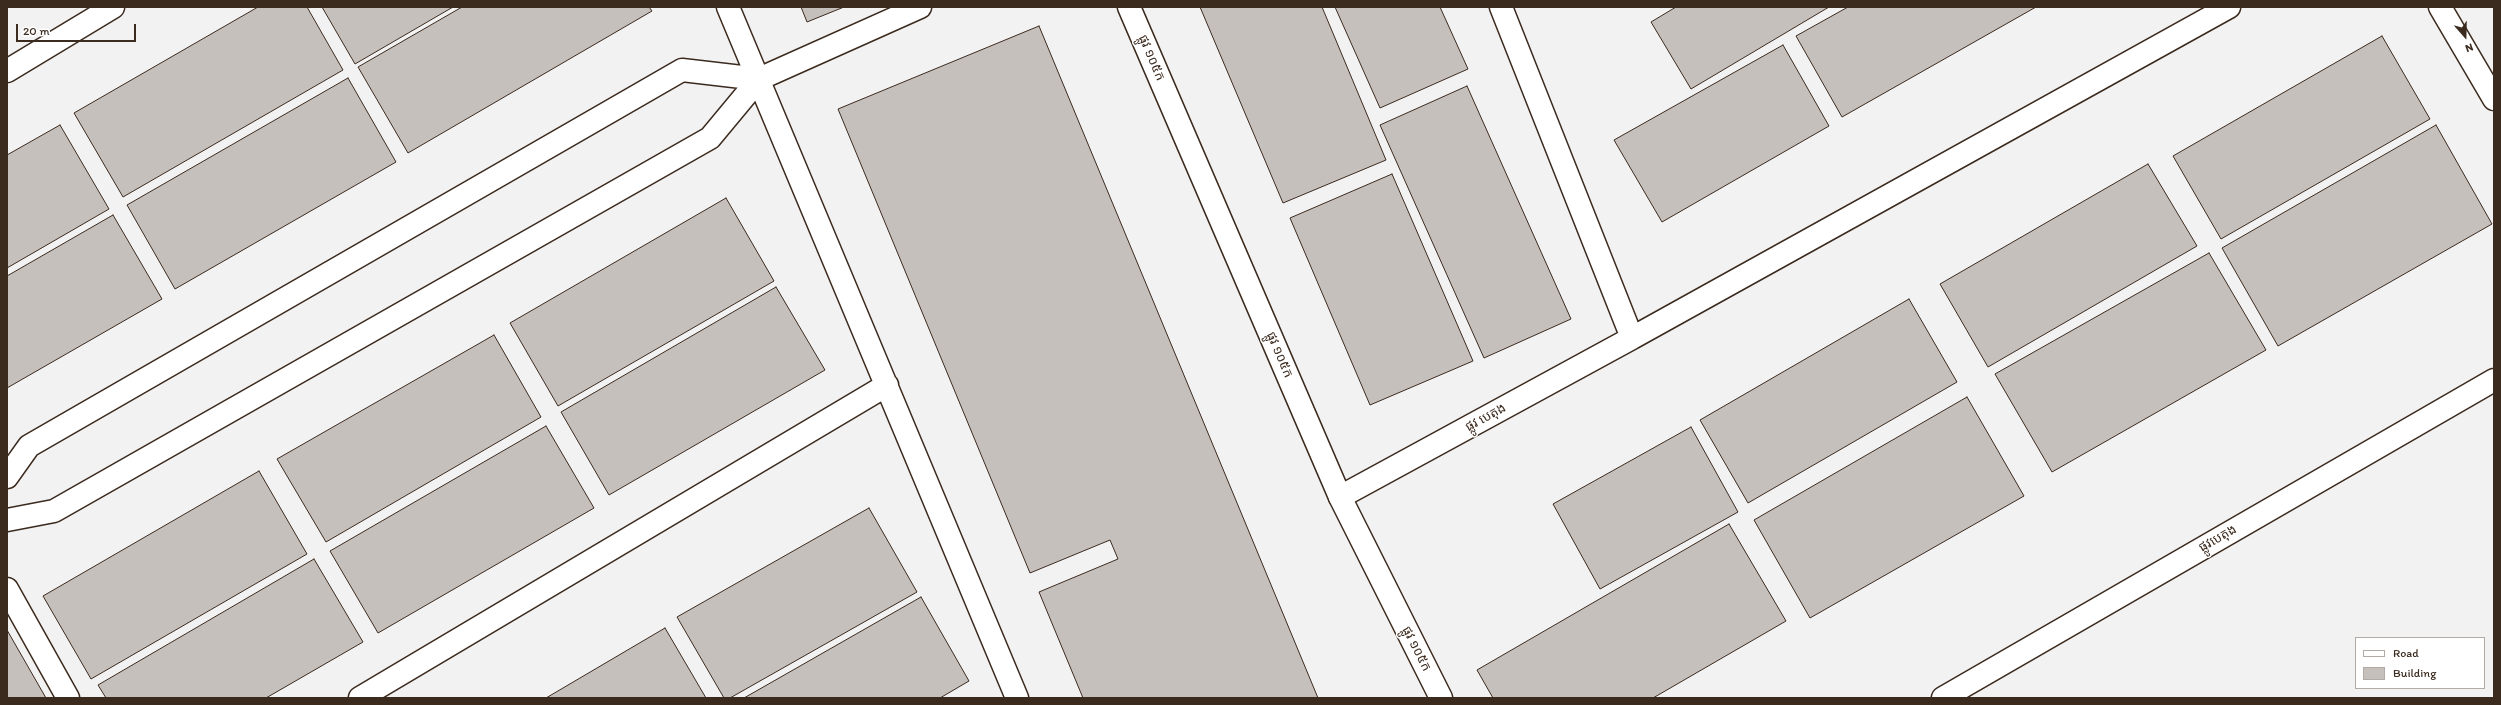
<!DOCTYPE html>
<meta charset="utf-8">
<style>
body{margin:0}
#map{position:relative;width:2501px;height:705px;overflow:hidden;background:#f3f2f2;font-family:Itim,sans-serif}
canvas{display:block}
.frame{position:absolute;inset:0;border:8px solid #3b2a1e;pointer-events:none}
.legend{position:absolute;left:2355px;top:637px;width:130px;height:52px;box-sizing:border-box;background:#fff;border:1px solid #b1aaa5;margin:0;padding:5px 7px;list-style:none;font-size:12px;color:#3b2a1e}
.legend li{display:flex;align-items:center;gap:8px;height:20px}
.legend b{width:20px;border:1px solid #b1aaa5}
.north{position:absolute;left:2445px;top:16px;width:40px;height:40px;-webkit-text-stroke:3px #fff;paint-order:stroke;rotate:160deg;font-size:11px;font-weight:700;line-height:16px;text-align:center;color:#3b2a1e}
.north::after{content:'';display:block;margin:auto;width:14px;height:18px;background:#3b2a1e;clip-path:polygon(50% 0,100% 100%,50% 72%,0 100%)}
.scale{position:absolute;left:16px;top:24px;width:120px;height:18px;box-sizing:border-box;border:2px solid #3b2a1e;border-top:0;padding-left:5px;font-size:12px;line-height:14px;white-space:nowrap;color:#3b2a1e;-webkit-text-stroke:3px #fff;paint-order:stroke}
</style>
<div id="map">
<canvas width="2501" height="705"></canvas>
<div class="frame"></div>
<ul class="legend">
<li><b style="height:5px;background:#fff"></b>Road</li>
<li><b style="height:11px;background:#c6c0bd"></b>Building</li>
</ul>
<div class="north">N</div>
<div class="scale">20 m</div>
</div>
<script>
const ctx = document.querySelector('canvas').getContext('2d');
ctx.lineJoin = 'round';
function fill(path, color) {
  ctx.fillStyle = color;
  ctx.fill(path, 'evenodd');
}
function toPath(rows) {
  const path = new Path2D();
  for (const r of rows) {
    path.moveTo(r[0], r[1]);
    for (let i = 2; i < r.length; i += 2) path.lineTo(r[i], r[i + 1]);
  }
  return path;
}
function stroke(path, color, width, dash) {
  ctx.strokeStyle = color;
  ctx.lineWidth = width;
  ctx.lineCap = dash ? 'butt' : 'round';
  ctx.setLineDash(dash || []);
  ctx.stroke(path);
}
function drawText(font, color, halo, rows, align = 'center') {
  ctx.font = font + ' Itim,"Noto Sans Khmer",sans-serif';
  ctx.lineWidth = 3;
  ctx.setLineDash([]);
  ctx.textBaseline = 'middle';
  ctx.strokeStyle = halo;
  ctx.fillStyle = color;
  for (const [text, x, y, turn = 0] of rows) {
    ctx.save();
    ctx.translate(x, y);
    ctx.rotate((+turn || 0) * Math.PI / 180);
    ctx.textAlign = isNaN(turn) ? turn : align;
    if (halo) ctx.strokeText(text, 0, 0);
    ctx.fillText(text, 0, 0);
    ctx.restore();
  }
}
const building = toPath([
 [258,7,307,7,343,70,123,197,74,113,258,7],
 [322,7,453,7,355,64,322,7],
 [462,7,649,7,652,11,408,153,358,67,462,7],
 [801,7,844,7,807,22,801,7],
 [1200,7,1322,7,1386,160,1283,203,1200,7],
 [1335,7,1440,7,1468,69,1380,108,1335,7],
 [1676,7,1829,7,1691,89,1651,22,1676,7],
 [1848,7,2036,7,1842,117,1796,36,1848,7],
 [1039,26,1318,698,1083,698,1039,592,1118,559,1110,540,1030,573,838,109,1039,26],
 [2382,36,2430,119,2221,239,2173,156,2382,36],
 [1783,45,1829,126,1662,222,1614,140,1783,45],
 [348,78,396,162,175,289,127,205,348,78],
 [1467,86,1571,319,1484,358,1380,125,1467,86],
 [60,125,109,209,7,268,7,155,60,125],
 [2436,125,2492,224,2278,346,2222,248,2436,125],
 [2148,164,2197,246,1988,367,1940,284,2148,164],
 [1392,174,1473,361,1370,405,1290,218,1392,174],
 [726,198,774,281,558,406,510,323,726,198],
 [113,215,162,299,7,388,7,276,113,215],
 [2209,253,2266,350,2052,472,1995,374,2209,253],
 [776,287,825,370,609,495,561,412,776,287],
 [1909,299,1957,382,1748,503,1700,420,1909,299],
 [494,335,541,417,326,542,277,459,494,335],
 [1967,397,2024,496,1810,618,1754,520,1967,397],
 [546,426,594,508,378,633,330,551,546,426],
 [1691,427,1738,512,1600,589,1553,504,1691,427],
 [259,471,307,554,91,679,43,596,259,471],
 [869,508,917,592,730,698,724,698,677,617,869,508],
 [1729,524,1786,621,1653,698,1493,698,1477,670,1729,524],
 [314,559,363,642,266,698,106,698,98,685,314,559],
 [921,597,969,681,940,698,744,698,921,597],
 [665,628,706,698,546,698,665,628],
 [7,630,46,698,7,698,7,630]
]);
const minor = toPath([
 [728,7,1017,698],
 [1501,7,1632,338,2229,7],
 [2440,7,2494,99],
 [7,71,113,7],
 [7,477,29,446,682,70,759,79],
 [1340,497,1632,338],
 [7,520,54,511,710,138,759,79,920,7],
 [7,589,68,698],
 [360,698,887,385]
]);
const major = toPath([
 [1129,7,1340,497,1441,698],
 [1943,698,2494,380]
]);
const streetNames = [
 ["ផ្លូវ ១០៥ក",1151,58,67],
 ["ផ្លូវ ១០៥ក",1279,355,67],
 ["ផ្លូវ បេតុង",1486,418,-29],
 ["ផ្លូវបេតុង",2218,539,-30],
 ["ផ្លូវ ១០៥ក",1416,649,63]
];
fill(building, '#c6c0bd');
stroke(building, '#3b2a1e', 1);
stroke(minor, '#3b2a1e', 25);
stroke(major, '#3b2a1e', 25);
stroke(minor, '#fff', 22);
stroke(major, '#fff', 22);
drawText('13px', '#3b2a1e', '#fff', streetNames);
</script>
